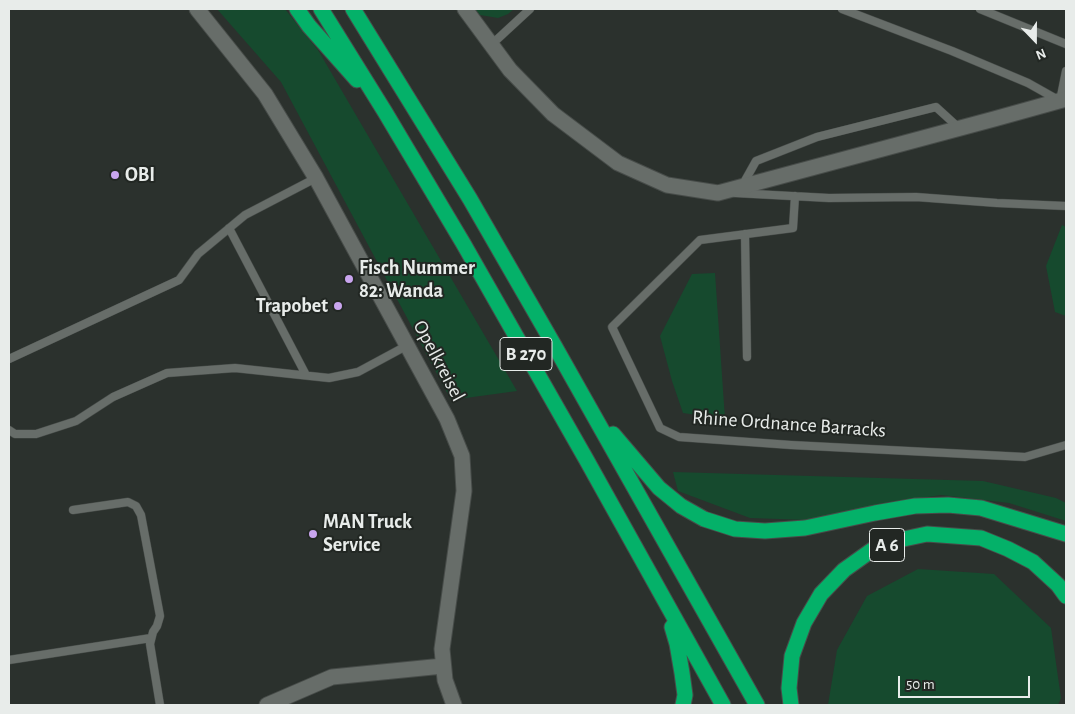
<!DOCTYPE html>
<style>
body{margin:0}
#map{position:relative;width:1075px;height:714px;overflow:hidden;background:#2b312d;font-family:"Alegreya Sans",sans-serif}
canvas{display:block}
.frame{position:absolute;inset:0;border:10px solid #e8ecea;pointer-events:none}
.north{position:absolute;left:1010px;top:15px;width:50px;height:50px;-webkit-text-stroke:4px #222723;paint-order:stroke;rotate:158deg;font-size:14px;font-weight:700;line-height:20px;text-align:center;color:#e8ecea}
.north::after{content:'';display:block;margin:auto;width:18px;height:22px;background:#e8ecea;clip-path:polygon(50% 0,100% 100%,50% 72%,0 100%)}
.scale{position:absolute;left:898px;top:676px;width:132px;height:22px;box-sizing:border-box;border:2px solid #e8ecea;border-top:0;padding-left:6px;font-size:15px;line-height:18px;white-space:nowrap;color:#e8ecea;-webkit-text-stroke:4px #222723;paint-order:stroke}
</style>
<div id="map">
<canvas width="1075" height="714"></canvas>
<div class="frame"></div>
<div class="north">N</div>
<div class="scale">50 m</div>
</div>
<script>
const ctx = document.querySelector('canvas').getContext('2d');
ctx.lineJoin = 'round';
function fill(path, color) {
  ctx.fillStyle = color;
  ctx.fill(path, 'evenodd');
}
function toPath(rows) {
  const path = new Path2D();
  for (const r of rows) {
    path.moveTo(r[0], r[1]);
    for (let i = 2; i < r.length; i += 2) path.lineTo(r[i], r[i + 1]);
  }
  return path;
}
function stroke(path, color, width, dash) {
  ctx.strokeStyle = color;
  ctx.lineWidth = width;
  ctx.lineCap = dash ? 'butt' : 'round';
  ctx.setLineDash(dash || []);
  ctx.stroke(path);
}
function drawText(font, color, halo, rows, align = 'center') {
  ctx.font = font + ' "Alegreya Sans",sans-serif';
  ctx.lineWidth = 4;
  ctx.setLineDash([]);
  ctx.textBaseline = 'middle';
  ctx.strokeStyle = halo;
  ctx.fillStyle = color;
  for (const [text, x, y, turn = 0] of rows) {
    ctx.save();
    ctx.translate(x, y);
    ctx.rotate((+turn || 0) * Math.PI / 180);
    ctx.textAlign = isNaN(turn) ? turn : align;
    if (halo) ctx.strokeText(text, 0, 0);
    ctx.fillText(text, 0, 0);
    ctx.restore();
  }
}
const green = toPath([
 [217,9,285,9,318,50,517,391,451,400,281,82],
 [475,9,514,9,508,14,498,18,480,15],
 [1062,225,1066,227,1066,316,1055,312,1046,266],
 [715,273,725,419,683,413,672,381,660,336,692,274],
 [673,472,983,481,1056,498,1066,503,1066,521,1009,503,941,495,883,504,808,520,750,518,678,491],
 [918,569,994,574,1051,628,1061,698,1058,705,828,705,837,650,867,596]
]);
const lane = toPath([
 [842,9,952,51,1028,83,1060,101,1066,71],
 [980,9,1066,44],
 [491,45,530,9],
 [742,186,756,161,817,137,936,107,959,128],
 [735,193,829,198,916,197,997,203,1066,206],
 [795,196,793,228,700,240,612,327,660,428,679,437,791,445,1025,457,1066,445],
 [229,228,306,375],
 [745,234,747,357],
 [9,359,179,280,198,254,245,215,316,178],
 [9,430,15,434,36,434,76,421,113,397,167,373,235,368,329,378,358,372,408,345],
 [73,510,128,502,136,506,141,515,160,616,157,626,153,632,150,644,160,705],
 [9,660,151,638]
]);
const street = toPath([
 [197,9,265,94,316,178,447,419,462,456,464,491,442,649,445,680,454,705],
 [465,9,510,70,553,114,618,163,667,185,718,193,994,119,1066,99],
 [267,705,332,677,443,666]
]);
const highway = toPath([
 [297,9,309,26,357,80],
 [321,9,385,112,463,243,586,459,723,705],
 [353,9,470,199,554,345,757,705],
 [613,434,659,488,681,506,704,519,735,529,765,531,805,528,875,513,915,506,948,505,981,508,1066,534],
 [672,627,677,644,682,673,685,695,683,705],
 [791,705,789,688,792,656,804,623,821,594,844,570,872,550,899,540,927,534,981,538,1008,549,1033,562,1058,585,1066,596]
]);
const markers = [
 [115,175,5,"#c9a5ee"],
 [349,279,5,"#c9a5ee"],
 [338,306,5,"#c9a5ee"],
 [313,534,5,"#c9a5ee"]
];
const shields = [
 [526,354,52],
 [887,545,35]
];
const shieldNames = [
 ["B 270",526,354],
 ["A 6",887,545]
];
const poiNames = [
 ["OBI",125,175],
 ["Fisch Nummer",359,268],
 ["82: Wanda",359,291],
 ["Trapobet",328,306,"right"],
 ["MAN Truck",323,522],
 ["Service",323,545]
];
const streetNames = [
 ["Opelkreisel",439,361,62],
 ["Rhine Ordnance Barracks",789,424,4]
];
fill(green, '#164a2e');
stroke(lane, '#474c49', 9);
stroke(street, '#474c49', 17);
stroke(highway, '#474c49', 17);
stroke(lane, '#676d69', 8);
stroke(street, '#676d69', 15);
stroke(highway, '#04b169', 15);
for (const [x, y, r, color] of markers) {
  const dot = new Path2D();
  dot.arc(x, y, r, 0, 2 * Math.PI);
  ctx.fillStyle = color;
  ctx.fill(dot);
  stroke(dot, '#222723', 2);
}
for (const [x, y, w] of shields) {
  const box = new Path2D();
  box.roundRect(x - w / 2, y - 16.5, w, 33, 4);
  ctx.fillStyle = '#222723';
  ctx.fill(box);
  stroke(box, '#e8ecea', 1);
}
drawText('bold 19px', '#e8ecea', null, shieldNames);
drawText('bold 20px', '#e8ecea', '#222723', poiNames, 'left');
drawText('20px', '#e8ecea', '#222723', streetNames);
</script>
